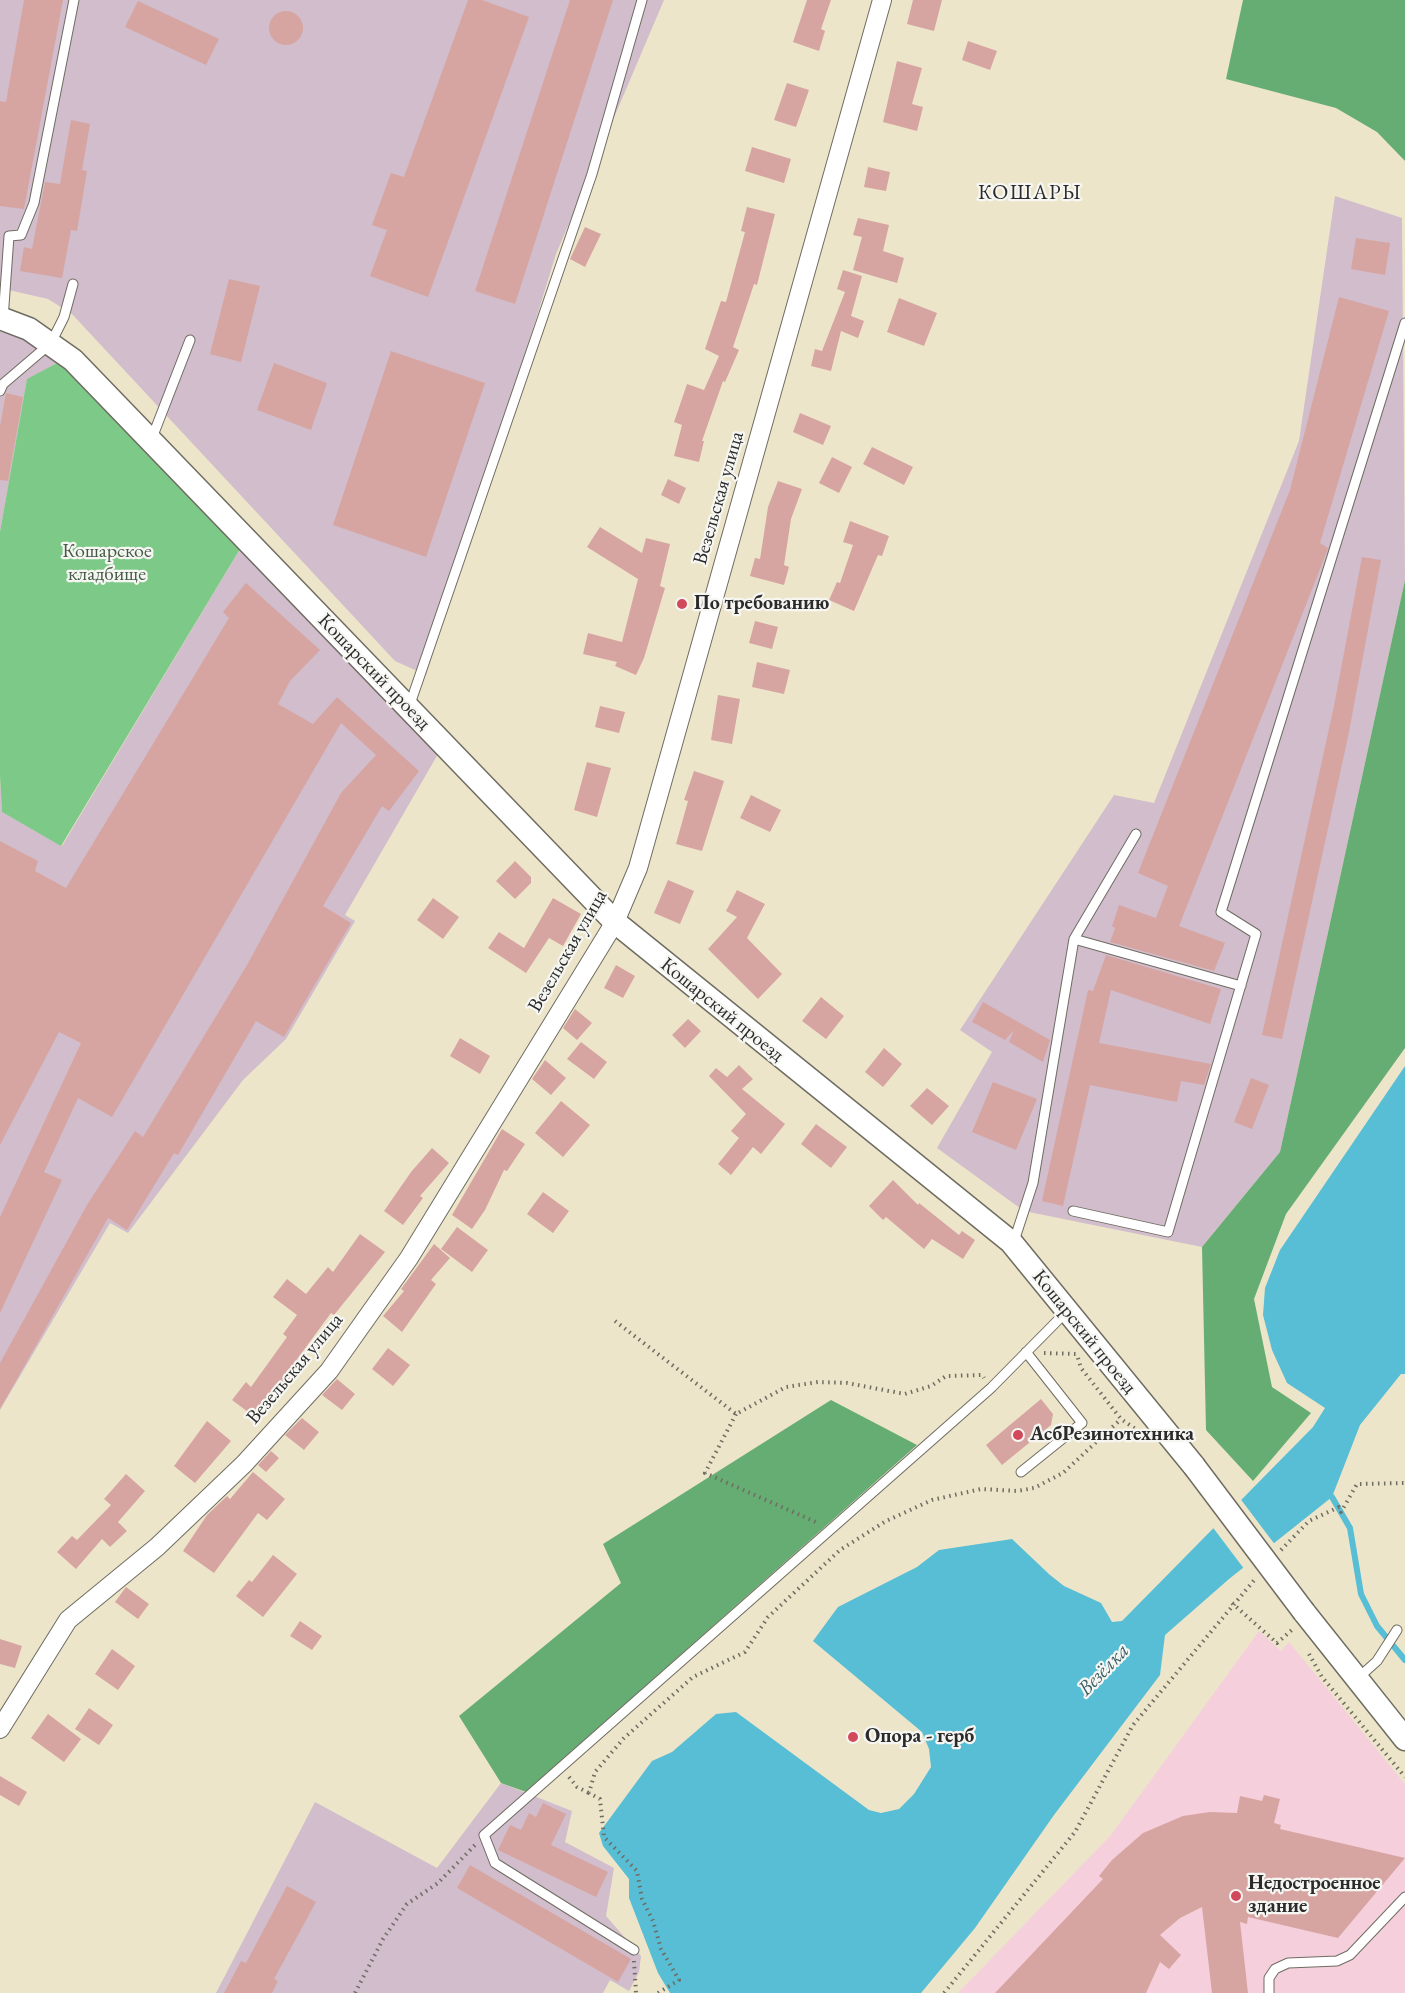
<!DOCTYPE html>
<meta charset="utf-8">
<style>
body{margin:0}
canvas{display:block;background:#ede5c9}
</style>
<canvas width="1405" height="1993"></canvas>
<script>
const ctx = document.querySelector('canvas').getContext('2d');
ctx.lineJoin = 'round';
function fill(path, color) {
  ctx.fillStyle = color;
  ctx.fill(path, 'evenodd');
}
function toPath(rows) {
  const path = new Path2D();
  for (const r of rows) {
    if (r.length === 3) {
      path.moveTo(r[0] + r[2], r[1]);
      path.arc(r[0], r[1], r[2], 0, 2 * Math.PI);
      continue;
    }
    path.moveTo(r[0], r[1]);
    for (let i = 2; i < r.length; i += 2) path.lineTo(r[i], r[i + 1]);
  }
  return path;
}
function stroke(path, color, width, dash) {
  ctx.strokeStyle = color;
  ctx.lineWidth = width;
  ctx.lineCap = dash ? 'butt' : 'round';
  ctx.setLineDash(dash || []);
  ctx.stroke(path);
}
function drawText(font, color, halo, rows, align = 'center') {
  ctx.font = font + ' "EB Garamond",serif';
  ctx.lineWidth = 4.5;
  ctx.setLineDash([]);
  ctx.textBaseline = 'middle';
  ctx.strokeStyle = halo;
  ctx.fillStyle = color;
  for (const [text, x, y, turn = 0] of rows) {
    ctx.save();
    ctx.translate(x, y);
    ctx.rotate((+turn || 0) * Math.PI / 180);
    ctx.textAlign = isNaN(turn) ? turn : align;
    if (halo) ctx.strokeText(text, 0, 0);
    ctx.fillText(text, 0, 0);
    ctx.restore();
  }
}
const built = toPath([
 [1259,1631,1281,1651,1289,1642,1405,1784,1405,1993,958,1993,1111,1835]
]);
const industrial = toPath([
 [0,0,664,0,556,254,426,675,395,661,72,314,48,299,0,288],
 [1335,196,1402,218,1405,580,1280,1152,1202,1247,1024,1211,937,1148,992,1052,960,1030,1114,795,1154,803,1299,441],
 [0,325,61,361,27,380,0,532],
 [240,549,438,754,345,915,355,921,286,1039,243,1080,128,1233,110,1223,0,1410,0,776,2,812,62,846],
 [501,1783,572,1811,565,1842,614,1868,606,1916,641,1956,639,1972,629,1991,610,1980,603,1993,216,1993,315,1802,437,1868]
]);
const green = toPath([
 [61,361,240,549,61,846,2,812,0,776,0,532,27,379]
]);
const forest = toPath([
 [1243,0,1405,0,1405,161,1377,132,1336,108,1226,79],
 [1405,580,1405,1048,1286,1214,1254,1299,1272,1387,1311,1413,1253,1481,1206,1430,1202,1247,1280,1152],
 [831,1400,917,1445,526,1792,501,1783,459,1716,621,1583,603,1544]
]);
const water = toPath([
 [1405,1066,1405,1374,1401,1374,1360,1425,1332,1497,1229,1579,1165,1635,1160,1675,1054,1815,975,1928,921,1993,670,1993,658,1973,629,1898,629,1879,603,1846,599,1833,652,1761,672,1752,716,1714,736,1712,869,1810,881,1813,899,1809,914,1794,931,1767,929,1749,922,1732,813,1641,838,1607,917,1567,939,1550,1012,1539,1050,1575,1064,1586,1101,1603,1112,1622,1122,1621,1313,1427,1325,1408,1287,1383,1272,1350,1263,1315,1265,1288,1280,1250]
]);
const pier = toPath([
 [1239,1497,1276,1546,1245,1570,1211,1525]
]);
const stream = toPath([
 [1332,1497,1350,1528,1361,1594,1377,1626,1405,1660]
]);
const building = toPath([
 [24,0,63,0,24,209,0,206,0,101,6,102],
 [468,0,482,0,529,17,428,297,370,276,387,230,372,225,391,173,404,177],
 [570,0,613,0,515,304,475,291],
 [807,0,831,0,821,29,825,31,819,51,793,42],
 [913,0,942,0,934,31,907,24],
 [138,1,219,39,206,65,125,27],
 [286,28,17],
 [968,41,997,51,990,70,962,60],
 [897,61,922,68,912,104,923,107,917,131,883,122],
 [787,83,809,90,796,127,774,120],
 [71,120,90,124,82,170,87,171,77,231,71,230,62,278,20,271,24,247,32,249,45,182,60,184],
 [752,147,791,159,784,183,745,171],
 [868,167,890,172,886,191,864,187],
 [747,207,775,214,757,285,754,284,733,347,739,350,725,382,723,381,702,441,704,441,699,462,674,456,682,425,674,422,687,384,704,390,719,356,705,349,721,301,726,302,745,232,741,231],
 [858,218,889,225,883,251,904,258,897,283,853,270,862,237,853,235],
 [585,227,601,234,585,267,570,259],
 [1356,238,1390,243,1385,275,1351,269],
 [843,270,862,276,851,316,864,321,858,338,841,331,831,371,811,366,815,349,822,351,845,292,837,289],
 [229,279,260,286,241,362,210,354],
 [1339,297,1389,311,1320,543,1328,548,1324,559,1179,926,1225,943,1214,971,1110,942,1115,928,1112,926,1119,905,1156,918,1168,886,1138,873,1290,490],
 [899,298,937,313,924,346,887,332],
 [391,351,485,383,426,557,333,525],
 [274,363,327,383,311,430,257,410],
 [6,393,23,397,8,481,0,480,0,426],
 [800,413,831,426,823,445,793,432],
 [872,447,913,467,904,485,863,464],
 [832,457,852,467,839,493,819,483],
 [668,479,686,488,679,504,661,495],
 [778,481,802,489,791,519,784,565,789,567,784,585,750,576,755,558,760,559,768,507],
 [850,521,889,536,882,556,878,555,854,611,829,600,837,582,840,583,853,545,843,542],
 [600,527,642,553,646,538,670,544,660,586,665,588,644,658,636,675,615,666,617,662,583,654,588,633,622,642,638,579,587,547],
 [1362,557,1381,560,1348,737,1282,1039,1262,1035,1334,706],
 [246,583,320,650,290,681,278,704,313,724,337,697,419,771,389,811,382,806,323,906,351,923,284,1037,256,1021,178,1155,174,1153,127,1230,108,1218,0,1409,0,1363,87,1205,135,1131,143,1137,247,965,341,793,376,755,341,723,112,1117,78,1098,44,1172,62,1180,0,1313,0,1217,81,1043,59,1032,0,1145,0,841,38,861,35,871,66,888,229,618,223,612],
 [755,621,778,627,772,649,749,643],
 [757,662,790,670,784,694,752,687],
 [718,695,740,699,732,744,711,740],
 [600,706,625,712,619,733,595,727],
 [587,762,611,768,597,817,574,810],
 [694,771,724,781,702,851,676,844,688,801,684,800],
 [751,795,781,810,770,832,740,818],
 [515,861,531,877,531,883,515,899,496,881],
 [668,880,694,891,680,924,654,913],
 [737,890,765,904,747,938,782,974,758,999,708,949,737,917,726,911],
 [433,898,459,917,443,939,417,920],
 [553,898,581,914,563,946,549,938,526,973,488,948,499,932,524,948],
 [1106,955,1221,989,1210,1024,1111,990,1099,1043,1211,1064,1204,1085,1181,1081,1177,1102,1090,1085,1063,1206,1042,1201,1088,990,1093,991],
 [616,965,635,976,623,998,604,988],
 [821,997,844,1016,826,1039,802,1021],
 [983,1002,1050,1040,1043,1062,1009,1042,1014,1030,1005,1040,972,1022],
 [575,1009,592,1023,577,1040,563,1028],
 [688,1019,701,1031,685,1048,672,1035],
 [460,1038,490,1056,480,1074,450,1056],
 [581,1042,607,1062,594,1079,567,1059],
 [884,1048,902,1064,883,1087,865,1072],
 [545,1060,566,1078,551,1095,532,1079],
 [739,1065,753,1079,742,1089,785,1124,761,1154,753,1147,731,1175,718,1164,739,1138,731,1131,746,1114,709,1076,716,1068,727,1077],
 [1251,1078,1269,1085,1252,1129,1234,1122],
 [993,1082,1037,1099,1016,1150,972,1132],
 [927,1088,949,1106,932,1125,910,1106],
 [561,1101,590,1125,563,1157,535,1133],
 [816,1124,847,1147,831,1168,801,1144],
 [502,1129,525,1144,507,1171,504,1170,485,1210,472,1229,452,1215],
 [432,1148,449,1163,420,1196,423,1198,403,1225,384,1211,411,1172],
 [893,1180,918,1205,919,1203,959,1235,962,1231,975,1240,963,1259,932,1239,924,1249,886,1217,883,1220,869,1206],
 [543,1192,569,1211,553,1233,527,1214],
 [457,1227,488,1250,472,1272,441,1249],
 [360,1234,385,1252,334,1315,331,1313,295,1362,300,1365,285,1386,282,1384,256,1418,232,1400,246,1382,251,1387,287,1337,283,1334,297,1315,273,1297,287,1279,306,1294,328,1267,333,1272],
 [434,1244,450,1258,431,1280,436,1284,402,1332,383,1316,404,1291,401,1289],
 [388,1348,410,1365,393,1386,372,1369],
 [337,1379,355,1394,342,1410,322,1395],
 [1041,1399,1053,1414,1051,1425,1002,1465,986,1445],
 [302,1418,319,1432,304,1450,285,1435],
 [207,1421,231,1441,195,1483,174,1466],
 [271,1451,279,1458,266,1472,258,1465],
 [253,1472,285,1499,267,1520,258,1513,214,1573,183,1551,207,1515,227,1496,230,1499],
 [126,1474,145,1491,118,1522,127,1531,110,1547,102,1539,76,1569,57,1552,72,1536,77,1540,111,1505,104,1499],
 [273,1555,297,1574,263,1617,236,1596,249,1580,252,1582],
 [126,1587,149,1604,138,1619,115,1602],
 [300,1621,322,1636,312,1650,290,1636],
 [0,1639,22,1646,15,1668,0,1664],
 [112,1649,135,1666,118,1690,95,1674],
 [89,1708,113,1725,99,1745,75,1729],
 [48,1714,81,1739,64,1762,31,1738],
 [0,1776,27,1792,19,1806,0,1795],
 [1264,1795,1280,1799,1274,1823,1281,1825,1280,1829,1405,1858,1338,1938,1248,1917,1247,1924,1240,1922,1248,1993,1212,1993,1202,1907,1180,1918,1160,1935,1181,1955,1169,1969,1160,1962,1146,1993,995,1993,1103,1879,1099,1876,1112,1860,1143,1833,1183,1816,1210,1812,1237,1813,1240,1796,1262,1801],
 [543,1803,566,1814,551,1845,608,1872,596,1897,498,1850,510,1825,521,1830,529,1813,536,1817],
 [470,1865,631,1959,618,1982,457,1888],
 [287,1886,316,1902,274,1979,278,1981,272,1993,224,1993,241,1961,246,1963]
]);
const path = toPath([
 [615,1321,736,1414,786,1387,818,1382,847,1383,905,1394,931,1386,946,1376,982,1375,984,1378],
 [1044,1353,1076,1354],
 [1078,1358,1081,1368,1121,1419,1137,1430],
 [736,1414,705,1473,818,1523],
 [1281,1550,1309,1521,1339,1507,1341,1512,1357,1484,1405,1483],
 [1232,1603,1277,1643,1294,1628],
 [1309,1654,1322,1677,1405,1777],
 [569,1777,577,1787,589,1793],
 [634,1961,636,1993],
 [355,1993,383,1939,407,1904,438,1883,475,1845],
 [658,1993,679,1980,661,1949,653,1921,642,1899,637,1871,604,1837,600,1799,589,1793,595,1772,624,1738,693,1677,745,1652,768,1617,840,1550,886,1521,932,1500,981,1489,1017,1491,1034,1488,1063,1473,1121,1419],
 [944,1993,1075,1832,1133,1725,1256,1578]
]);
const service = toPath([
 [3,319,9,236,21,235,34,203,74,0],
 [0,391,3,384,51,343,64,317,73,284],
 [152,438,190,340],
 [409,707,592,174,642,0],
 [1074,939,1241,986],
 [1073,1211,1168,1232,1256,934,1221,912,1405,323],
 [1011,1242,1016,1235,1033,1183,1074,939,1136,834],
 [1021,1472,1082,1423,1026,1352],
 [1357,1679,1377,1661,1397,1630],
 [634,1950,495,1863,484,1835,992,1387,1066,1312],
 [1269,1993,1269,1978,1275,1969,1288,1963,1337,1961,1350,1955,1405,1897]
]);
const minor = toPath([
 [0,1729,68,1620,157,1547,244,1464,329,1371,409,1258,615,922,638,868,882,0]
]);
const tertiary = toPath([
 [0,318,29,329,73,360,615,922,1011,1242,1194,1466],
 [1304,1612,1405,1739]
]);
const tertiaryBridge = toPath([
 [1194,1466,1304,1612]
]);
const markers = [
 [682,604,6,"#d1495b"],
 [1018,1435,6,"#d1495b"],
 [853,1737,6,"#d1495b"],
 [1236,1896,6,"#d1495b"]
];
const streetNames = [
 ["Везельская улица",719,498,-74],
 ["Кошарский проезд",374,672,46],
 ["Везельская улица",568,951,-60],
 ["Кошарский проезд",722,1010,39],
 ["Кошарский проезд",1084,1332,51],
 ["Везельская улица",295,1369,-50]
];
const parkNames = [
 ["Кошарское",107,552],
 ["кладбище",107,575]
];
const poiNames = [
 ["По требованию",694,604],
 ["АсбРезинотехника",1030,1435],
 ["Опора - герб",865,1737],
 ["Недостроенное",1248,1884],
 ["здание",1248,1907]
];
const neighbourhoodNames = [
 ["КОШАРЫ",1030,193]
];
const waterNames = [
 ["Везёлка",1104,1670,-46]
];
fill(built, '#f5cfdc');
fill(industrial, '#d1bdcc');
fill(green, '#7dc988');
fill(forest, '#66ad74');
fill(water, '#57bed5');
fill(pier, '#ede5c9');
stroke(stream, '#57bed5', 6);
fill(building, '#d7a5a1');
stroke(service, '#6f6c62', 11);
stroke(minor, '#6f6c62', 20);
stroke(tertiary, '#6f6c62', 25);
stroke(path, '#6f6c62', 4, [1.5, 4.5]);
stroke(service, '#fff', 9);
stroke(minor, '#fff', 18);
stroke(tertiary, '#fff', 22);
stroke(tertiaryBridge, '#6f6c62', 25, []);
stroke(tertiaryBridge, '#fff', 22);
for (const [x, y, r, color] of markers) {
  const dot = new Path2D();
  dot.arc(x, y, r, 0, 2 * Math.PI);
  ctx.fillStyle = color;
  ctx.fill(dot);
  stroke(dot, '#f6f6f2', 2);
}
drawText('20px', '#2b2b2b', '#f6f6f2', streetNames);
drawText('20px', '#445a47', '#f6f6f2', parkNames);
drawText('bold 20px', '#2b2b2b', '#f6f6f2', poiNames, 'left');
ctx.letterSpacing = '1.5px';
drawText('21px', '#2b2b2b', '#f6f6f2', neighbourhoodNames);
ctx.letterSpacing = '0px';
drawText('italic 21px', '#3a5e66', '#f6f6f2', waterNames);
</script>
